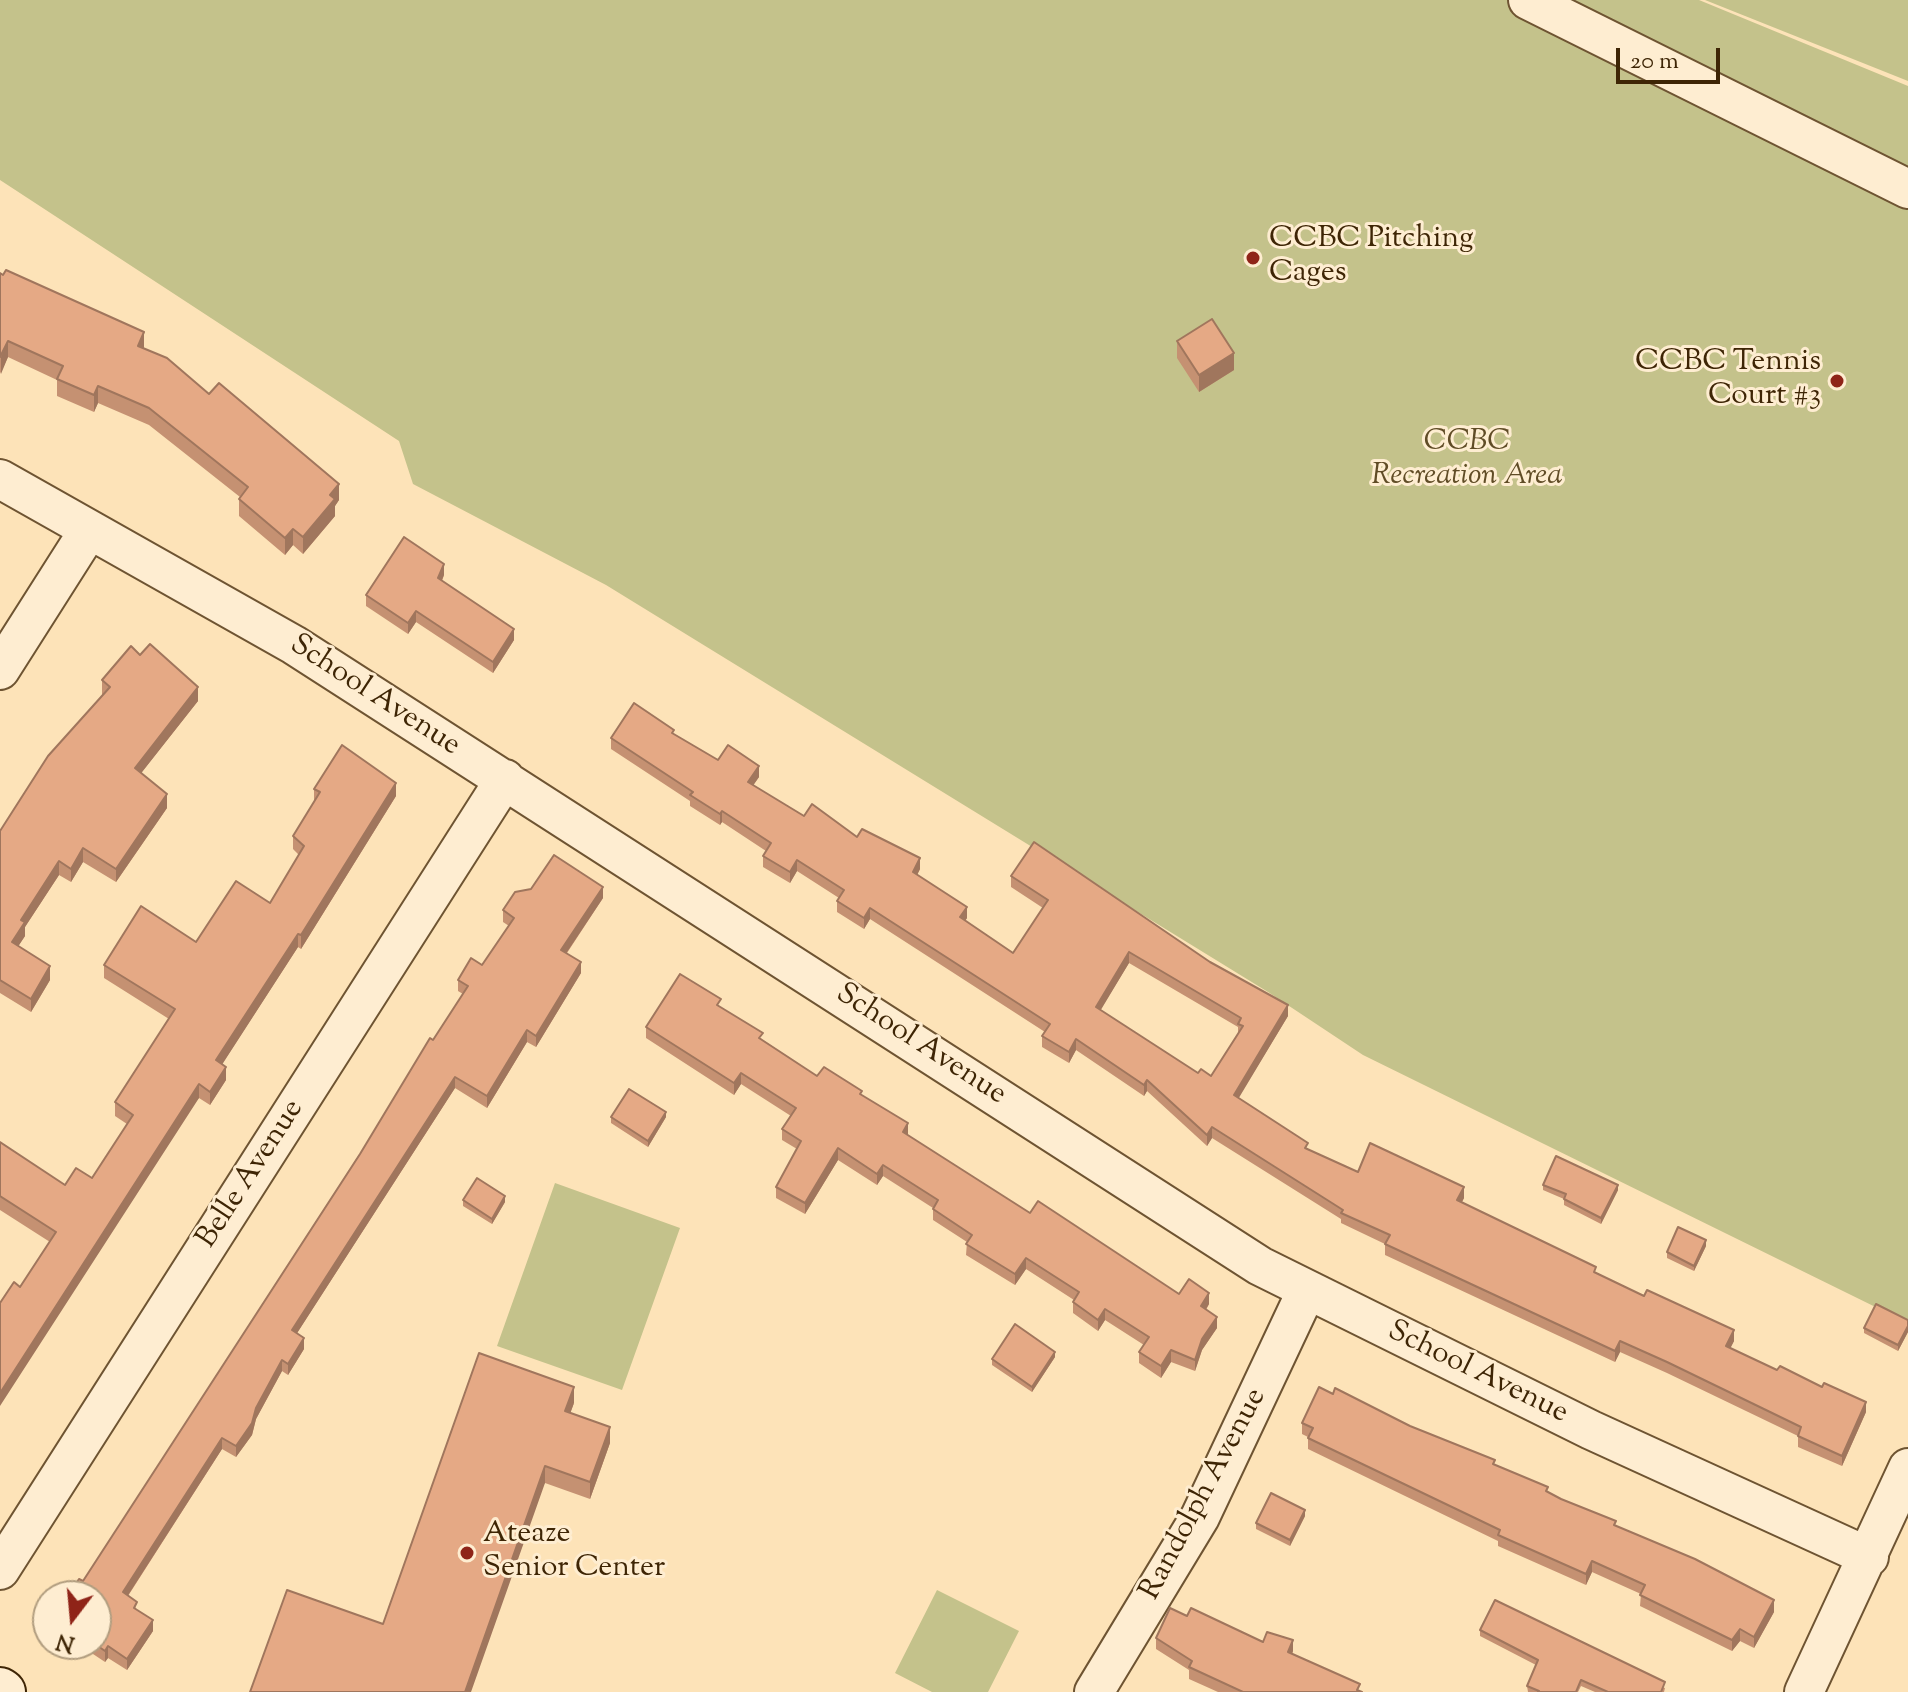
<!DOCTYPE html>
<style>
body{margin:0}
#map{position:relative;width:1908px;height:1692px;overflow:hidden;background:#fde3b8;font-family:"Sorts Mill Goudy",serif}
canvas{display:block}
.north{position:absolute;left:32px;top:1580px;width:80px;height:80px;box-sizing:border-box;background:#feedd1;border:2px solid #b19d7f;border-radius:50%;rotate:196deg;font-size:22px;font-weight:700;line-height:32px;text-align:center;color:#3e2505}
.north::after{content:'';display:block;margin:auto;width:28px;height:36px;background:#8f2418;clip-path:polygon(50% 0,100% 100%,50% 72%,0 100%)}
.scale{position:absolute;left:1616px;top:48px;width:104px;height:36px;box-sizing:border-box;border:4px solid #3e2505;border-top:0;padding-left:10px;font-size:24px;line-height:28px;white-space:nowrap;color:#3e2505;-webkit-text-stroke:6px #feedd1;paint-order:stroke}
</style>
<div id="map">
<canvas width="1908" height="1692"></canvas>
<div class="north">N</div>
<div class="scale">20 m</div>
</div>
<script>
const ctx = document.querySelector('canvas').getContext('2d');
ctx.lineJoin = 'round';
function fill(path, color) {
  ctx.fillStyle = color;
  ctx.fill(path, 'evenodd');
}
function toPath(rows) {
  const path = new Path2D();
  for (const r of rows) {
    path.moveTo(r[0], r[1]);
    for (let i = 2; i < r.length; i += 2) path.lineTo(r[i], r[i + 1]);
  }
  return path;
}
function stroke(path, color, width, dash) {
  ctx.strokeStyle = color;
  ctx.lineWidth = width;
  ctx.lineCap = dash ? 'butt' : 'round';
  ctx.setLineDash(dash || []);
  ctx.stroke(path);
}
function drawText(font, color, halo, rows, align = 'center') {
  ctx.font = font + ' "Sorts Mill Goudy",serif';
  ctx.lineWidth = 6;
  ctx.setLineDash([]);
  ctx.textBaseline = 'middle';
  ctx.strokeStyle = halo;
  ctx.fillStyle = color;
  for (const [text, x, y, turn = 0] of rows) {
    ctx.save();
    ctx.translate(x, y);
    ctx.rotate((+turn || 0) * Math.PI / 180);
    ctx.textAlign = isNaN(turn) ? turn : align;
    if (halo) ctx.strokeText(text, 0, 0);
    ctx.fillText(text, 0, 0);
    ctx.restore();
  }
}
const green = toPath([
 [0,0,1529,0,1908,206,1908,1323,1363,1055,1268,992,606,585,413,484,399,441,0,180],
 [1564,0,1699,0,1908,86,1908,171],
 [1705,0,1908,0,1908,81],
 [555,1183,680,1228,622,1390,497,1346],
 [937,1590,1019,1631,988,1692,932,1692,895,1673]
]);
const minor = toPath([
 [1528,0,1908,189],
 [0,479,294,645,1260,1266,1591,1430,1869,1557],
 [0,670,89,530],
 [0,1570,505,779],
 [1094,1692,1200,1517,1306,1292],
 [1804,1692,1908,1468]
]);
const secondary = toPath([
 [0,1690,3,1692]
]);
const wall = toPath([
 [0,273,144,348,339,500,335,506,335,516,303,554,293,545,285,555,239,516,239,499,240,497,149,425,98,403,94,412,57,396,57,380,8,357,0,374],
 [1177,341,1234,370,1199,392,1177,358],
 [444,575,442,581,514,640,493,673,416,622,408,634,366,606,366,595],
 [140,655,198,701,141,773,167,808,116,882,83,862,71,882,59,875,25,927,25,936,18,946,50,980,31,1012,0,993,0,831,103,695,102,694,102,680],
 [674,734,718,760,759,777,753,785,804,816,857,837,920,869,917,875,967,918,965,921,1013,953,1043,908,1011,887,1011,876,1288,1016,1238,1098,1308,1149,1358,1172,1464,1198,1462,1202,1596,1274,1734,1341,1730,1348,1866,1412,1842,1466,1798,1447,1798,1436,1667,1373,1620,1352,1615,1362,1385,1255,1385,1244,1341,1223,1341,1219,1212,1138,1207,1146,1147,1091,1144,1096,1076,1050,1069,1063,1042,1047,1042,1036,1045,1032,870,919,864,929,837,912,837,901,839,898,797,871,790,883,763,867,763,856,766,851,722,822,720,825,690,806,690,801,611,749,611,738],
 [1129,963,1238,1027,1238,1034,1211,1076,1198,1073,1100,1010],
 [314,789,396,796,301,949,298,947,222,1064,226,1080,210,1105,199,1098,20,1287,50,1242,0,1210,0,1142,65,1185,92,1178,127,1124,115,1116,115,1102,169,1019,104,978,104,965,196,942,270,903,299,855,293,849,293,836,314,802],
 [603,898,567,953,581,973,536,1047,527,1042,487,1108,455,1088,297,1333,304,1349,288,1375,282,1371,256,1419,252,1435,236,1457,222,1449,128,1596,137,1610,153,1631,127,1670,108,1658,105,1662,78,1644,96,1644,71,1591,83,1581,463,994,458,991,458,980,482,965,509,926,503,922,503,910],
 [721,1007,763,1040,817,1076,862,1095,908,1135,1030,1213,1179,1294,1209,1304,1206,1310,1217,1328,1202,1350,1195,1371,1171,1362,1161,1378,1139,1363,1139,1352,1144,1345,1105,1320,1098,1331,1073,1313,1073,1302,1074,1300,1026,1269,1015,1285,966,1255,967,1242,933,1220,933,1208,883,1176,877,1185,838,1160,805,1214,776,1198,776,1187,797,1149,782,1140,782,1129,791,1116,741,1084,734,1095,646,1038,646,1027],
 [611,1117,666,1117,648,1147,611,1123],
 [1543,1185,1618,1190,1601,1224,1564,1205,1564,1199,1543,1190],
 [463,1200,505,1202,492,1224,463,1206],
 [1706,1246,1694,1271,1667,1258,1667,1252],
 [1908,1320,1908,1332,1898,1351,1864,1333,1864,1328],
 [1055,1357,1032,1392,992,1365,992,1359],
 [574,1403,570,1413,610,1443,590,1499,545,1483,383,1624],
 [1302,1423,1410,1426,1495,1465,1616,1526,1774,1612,1754,1648,1740,1641,1732,1651,1640,1606,1641,1594,1592,1572,1586,1585,1498,1546,1498,1541,1308,1449,1308,1437,1302,1434],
 [1305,1516,1290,1546,1256,1529,1256,1523],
 [1187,1616,1293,1651,1292,1654,1362,1692,1218,1692,1189,1679,1189,1670,1156,1649,1156,1638],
 [1480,1630,1665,1688,1664,1692,1595,1692,1581,1686,1578,1692,1528,1692,1527,1686,1536,1665,1480,1636]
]);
const shadedWall = toPath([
 [144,332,144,349,138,346],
 [8,341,8,357,1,374,1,357],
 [1234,353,1234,370,1199,392,1199,375],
 [98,386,98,403,94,412,94,395],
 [339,484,339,500,335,506,335,516,303,554,303,537,330,495],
 [293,529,293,545,285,555,285,538],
 [444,564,444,575,438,589,438,578],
 [416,611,416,622,408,634,408,623],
 [514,629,514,640,493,673,493,662],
 [198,687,198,701,135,781,135,768],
 [759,766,759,777,748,793,748,782],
 [396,783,396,796,301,949,301,935],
 [167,794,167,808,116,882,116,869],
 [722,811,722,822,720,825,720,814],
 [83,848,83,862,71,882,71,869],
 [920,858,920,869,913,883,913,872],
 [797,860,797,871,790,883,790,872],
 [59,861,59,875,25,927,25,936,12,956,12,942,21,920],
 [603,887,603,898,561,961,561,950],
 [967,907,967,918,960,928,960,917],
 [870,908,870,919,864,929,864,918],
 [298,934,298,947,216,1074,216,1060],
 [1129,952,1129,963,1096,1018,1096,1007],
 [581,962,581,973,536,1047,536,1036],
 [50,966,50,980,31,1012,31,999],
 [1288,1005,1288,1016,1234,1106,1234,1095],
 [527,1030,527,1042,487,1108,487,1096],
 [1076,1039,1076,1050,1069,1063,1069,1052],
 [226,1067,226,1080,210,1105,210,1092],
 [741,1073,741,1084,734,1095,734,1083],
 [455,1077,455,1088,292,1341,292,1330],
 [1147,1080,1147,1091,1144,1096,1144,1085],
 [199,1084,199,1098,0,1406,0,1393],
 [666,1112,666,1117,648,1147,648,1141],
 [908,1123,908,1134,903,1143,903,1132],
 [1212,1127,1212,1138,1207,1146,1207,1135],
 [838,1148,838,1160,805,1214,805,1203],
 [883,1165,883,1176,877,1185,877,1174],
 [1618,1185,1618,1190,1601,1224,1601,1218],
 [1464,1187,1464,1198,1457,1211,1457,1200],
 [505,1196,505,1202,492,1224,492,1219],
 [1706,1240,1706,1246,1694,1271,1694,1266],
 [1026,1258,1026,1269,1015,1285,1015,1274],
 [1209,1293,1209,1304,1201,1317,1201,1306],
 [1105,1309,1105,1320,1098,1331,1098,1320],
 [1217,1317,1217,1328,1202,1350,1195,1371,1195,1360,1202,1339],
 [1908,1326,1908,1332,1898,1351,1898,1345],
 [1734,1330,1734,1341,1726,1357,1726,1346],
 [304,1338,304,1349,288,1375,288,1364],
 [1620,1341,1620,1352,1615,1362,1615,1351],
 [1171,1350,1171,1362,1161,1378,1161,1366],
 [1055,1352,1055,1357,1032,1392,1032,1387],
 [282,1360,282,1371,256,1419,252,1435,236,1457,236,1446],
 [574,1387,574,1403,565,1428,565,1411],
 [1866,1402,1866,1412,1842,1466,1842,1456],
 [610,1427,610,1443,590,1499,590,1482],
 [222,1438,222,1449,123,1603,123,1592],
 [545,1466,545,1483,471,1692,465,1692],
 [1305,1510,1305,1516,1290,1546,1290,1540],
 [1592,1561,1592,1572,1586,1585,1586,1574],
 [1774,1600,1774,1612,1754,1648,1754,1637],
 [153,1620,153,1631,127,1670,127,1659],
 [1740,1629,1740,1641,1732,1651,1732,1640],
 [1293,1640,1293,1651,1288,1663,1288,1652],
 [108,1646,108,1658,105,1662,105,1651]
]);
const building = toPath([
 [6,270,144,332,138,346,167,358,209,394,219,383,339,484,330,495,335,499,303,537,293,529,285,538,239,499,248,487,149,408,98,386,94,395,57,379,63,366,8,341,0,357,0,273,3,275,6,270],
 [1212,319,1234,353,1199,375,1177,341,1212,319],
 [404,537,444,564,438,578,514,629,493,662,416,611,408,623,366,595,404,537],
 [150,644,198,687,135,768,167,794,116,869,83,848,71,869,59,861,21,920,25,922,12,942,50,966,31,999,0,980,0,831,48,756,110,687,102,680,131,646,140,655,150,644],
 [634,703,674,730,672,733,718,760,728,745,759,766,748,782,804,816,812,804,857,837,862,829,920,858,913,872,967,907,960,917,1013,953,1048,900,1011,876,1034,842,1210,962,1288,1005,1234,1095,1308,1143,1305,1148,1358,1172,1370,1143,1464,1187,1457,1200,1596,1267,1594,1272,1644,1296,1647,1290,1734,1330,1726,1346,1777,1370,1780,1366,1822,1387,1824,1383,1866,1402,1842,1456,1798,1436,1801,1427,1667,1362,1620,1341,1615,1351,1385,1244,1390,1235,1341,1213,1343,1210,1212,1127,1207,1135,1147,1080,1144,1085,1076,1039,1069,1052,1042,1036,1050,1024,870,908,864,918,837,901,844,890,797,860,790,872,763,856,771,843,722,811,720,814,690,795,693,792,611,738,634,703],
 [1129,952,1241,1018,1238,1024,1243,1026,1211,1076,1201,1069,1198,1073,1096,1007,1129,952],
 [342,745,396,783,301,935,298,934,216,1060,226,1067,210,1092,199,1084,0,1393,0,1303,14,1282,20,1287,56,1232,0,1196,0,1142,65,1185,76,1168,92,1178,133,1115,115,1102,175,1009,104,965,141,906,196,942,236,881,270,903,304,846,293,836,320,792,314,789,342,745],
 [554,855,603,887,561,950,581,962,536,1036,527,1030,487,1096,455,1077,292,1330,304,1338,288,1364,282,1360,256,1408,252,1423,236,1446,222,1438,123,1592,137,1602,134,1608,153,1620,127,1659,108,1646,105,1651,95,1644,96,1644,96,1596,60,1596,65,1587,71,1591,79,1579,83,1581,360,1154,430,1038,433,1040,468,986,458,980,471,958,482,965,514,918,503,910,515,892,531,889,554,855],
 [680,974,721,999,717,1005,763,1033,759,1038,817,1076,824,1067,862,1091,860,1094,908,1123,903,1132,1030,1213,1038,1201,1179,1294,1189,1279,1209,1293,1201,1306,1217,1317,1202,1339,1195,1360,1171,1350,1161,1366,1139,1352,1149,1337,1105,1309,1098,1320,1073,1302,1079,1292,1026,1258,1015,1274,966,1244,972,1235,933,1209,938,1200,883,1165,877,1174,838,1148,805,1203,776,1187,801,1141,782,1129,796,1108,741,1073,734,1083,646,1027,680,974],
 [629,1089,666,1112,648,1141,611,1117,629,1089],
 [1556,1156,1618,1185,1601,1218,1564,1199,1566,1194,1543,1185,1556,1156],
 [477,1178,505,1196,492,1219,463,1200,477,1178],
 [1678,1227,1706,1240,1694,1266,1667,1252,1678,1227],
 [1876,1304,1908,1320,1908,1326,1898,1345,1864,1328,1876,1304],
 [1015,1324,1055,1352,1032,1387,992,1359,1015,1324],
 [479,1353,574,1387,565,1411,610,1427,590,1482,545,1466,465,1692,250,1692,287,1590,383,1624,479,1353],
 [1319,1387,1333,1394,1335,1388,1410,1426,1495,1460,1493,1464,1548,1487,1546,1491,1561,1499,1616,1521,1614,1525,1695,1559,1774,1600,1754,1637,1740,1629,1732,1640,1640,1595,1645,1585,1592,1561,1586,1574,1498,1535,1500,1530,1308,1438,1313,1428,1302,1423,1319,1387],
 [1271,1493,1305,1510,1290,1540,1256,1523,1271,1493],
 [1495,1600,1665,1682,1661,1692,1608,1692,1581,1680,1576,1692,1538,1692,1539,1691,1527,1686,1538,1660,1480,1630,1495,1600],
 [1170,1608,1187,1616,1191,1608,1263,1642,1267,1632,1293,1640,1288,1652,1360,1684,1357,1690,1362,1692,1243,1692,1189,1667,1192,1661,1156,1638,1170,1608]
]);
const markers = [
 [1253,258,8,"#8f2418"],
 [1837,381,8,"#8f2418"],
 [467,1553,8,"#8f2418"]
];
const poiNames = [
 ["CCBC Pitching",1269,241],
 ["Cages",1269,275],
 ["CCBC Tennis",1821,364,"right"],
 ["Court #3",1821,398,"right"],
 ["Ateaze",483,1536],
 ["Senior Center",483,1570]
];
const parkNames = [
 ["CCBC",1467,444],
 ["Recreation Area",1467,478]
];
const streetNames = [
 ["School Avenue",374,697,33],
 ["School Avenue",920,1046,33],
 ["Belle Avenue",252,1175,-57],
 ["School Avenue",1477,1374,26],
 ["Randolph Avenue",1205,1495,-62]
];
fill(green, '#c4c28b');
stroke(minor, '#6e5432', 42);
stroke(secondary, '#3e2505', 48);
stroke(minor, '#feedd1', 38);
stroke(secondary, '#feedd1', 44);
fill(wall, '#c59172');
fill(shadedWall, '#a0765d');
fill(building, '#e5a985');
stroke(building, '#a0765d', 2);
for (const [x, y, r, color] of markers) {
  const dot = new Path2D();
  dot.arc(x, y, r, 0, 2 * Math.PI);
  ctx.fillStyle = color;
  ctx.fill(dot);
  stroke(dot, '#feedd1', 3);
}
drawText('30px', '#3e2505', '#feedd1', poiNames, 'left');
drawText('italic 30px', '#604c26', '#feedd1', parkNames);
drawText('30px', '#3e2505', '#feedd1', streetNames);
</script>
